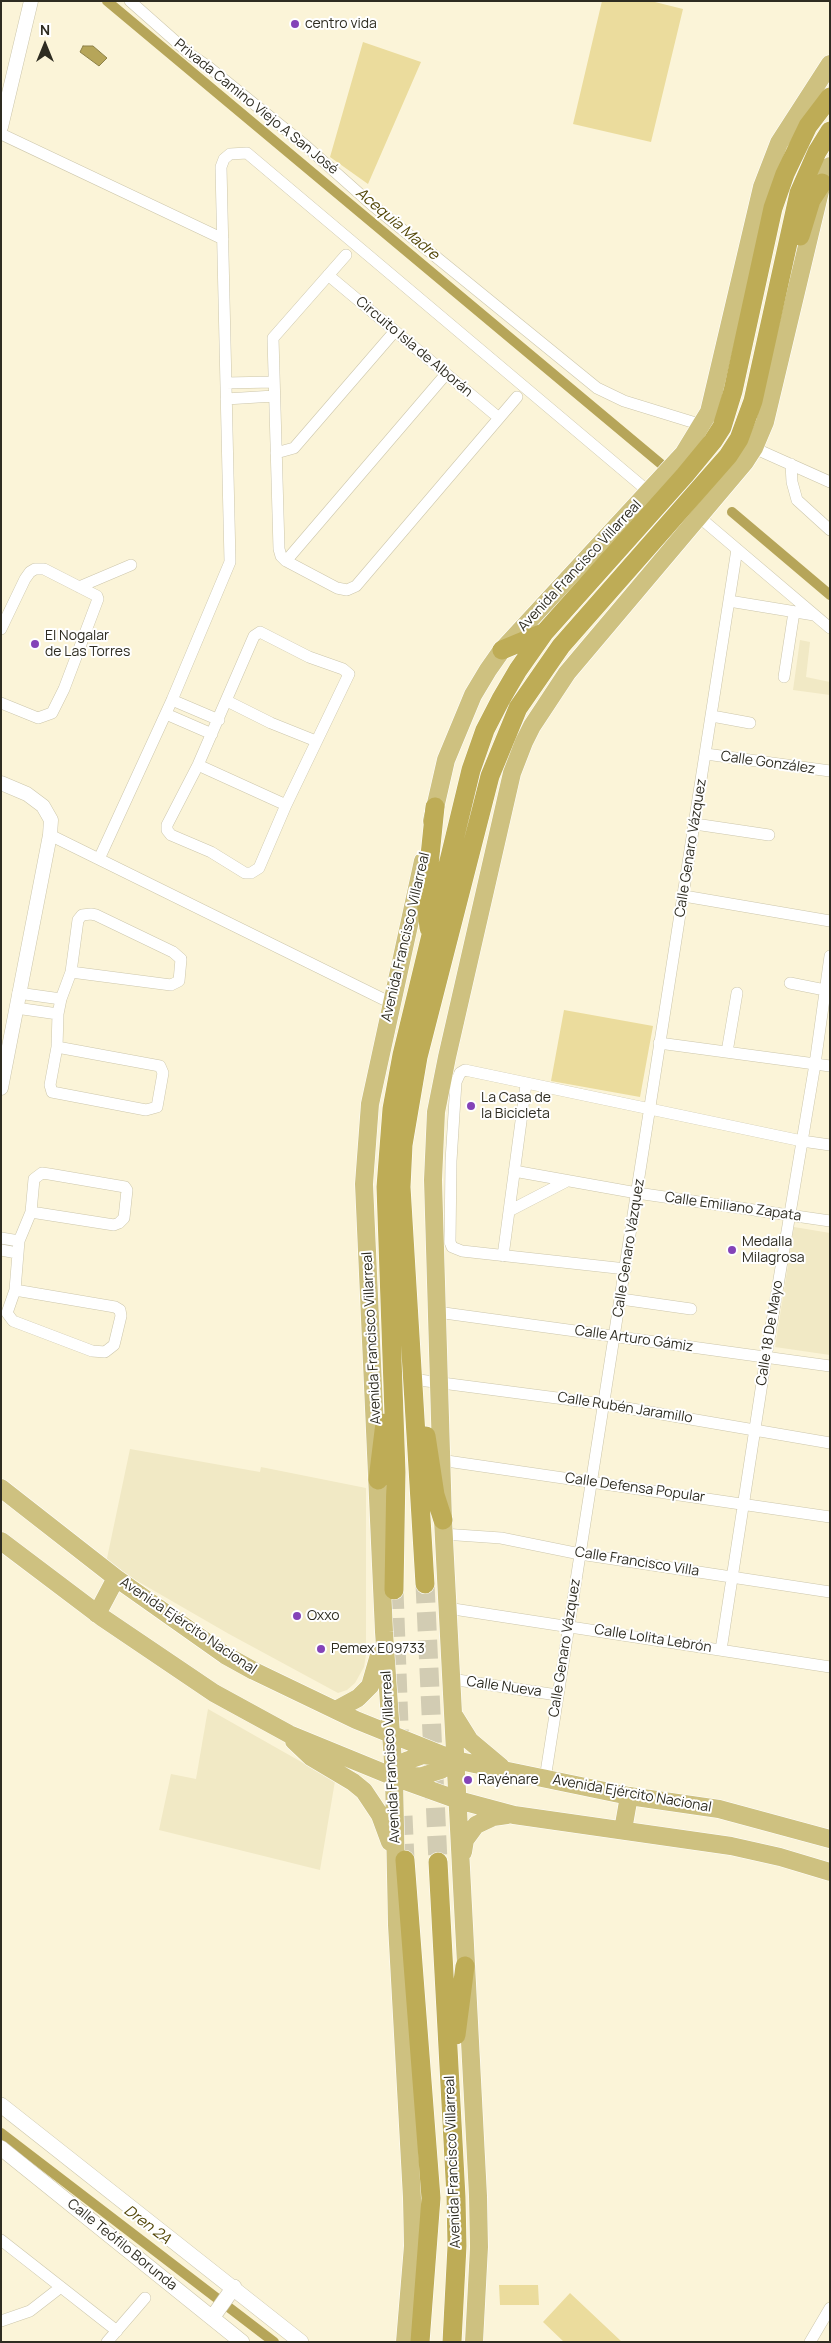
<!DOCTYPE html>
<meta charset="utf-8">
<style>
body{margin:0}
#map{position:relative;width:831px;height:2343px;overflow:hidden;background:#fbf4d8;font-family:Manrope,sans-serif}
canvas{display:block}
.frame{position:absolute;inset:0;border:2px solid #2e2c21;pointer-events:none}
.north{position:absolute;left:20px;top:20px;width:50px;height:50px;-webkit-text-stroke:4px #fff;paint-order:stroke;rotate:0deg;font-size:14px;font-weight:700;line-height:20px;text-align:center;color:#2e2c21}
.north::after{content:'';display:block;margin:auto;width:18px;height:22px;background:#2e2c21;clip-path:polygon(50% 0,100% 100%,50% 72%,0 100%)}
</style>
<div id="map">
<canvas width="831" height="2343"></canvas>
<div class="frame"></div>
<div class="north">N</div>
</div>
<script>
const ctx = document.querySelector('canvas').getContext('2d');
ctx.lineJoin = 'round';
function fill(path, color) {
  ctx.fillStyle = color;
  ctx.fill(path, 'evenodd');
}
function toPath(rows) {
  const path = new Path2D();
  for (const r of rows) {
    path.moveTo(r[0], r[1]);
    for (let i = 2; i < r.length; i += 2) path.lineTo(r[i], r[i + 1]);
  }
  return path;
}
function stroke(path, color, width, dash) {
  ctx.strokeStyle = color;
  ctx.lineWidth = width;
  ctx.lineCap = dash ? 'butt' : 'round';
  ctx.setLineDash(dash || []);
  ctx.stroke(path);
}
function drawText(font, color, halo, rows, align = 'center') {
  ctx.font = font + ' Manrope,sans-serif';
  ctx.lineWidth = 4;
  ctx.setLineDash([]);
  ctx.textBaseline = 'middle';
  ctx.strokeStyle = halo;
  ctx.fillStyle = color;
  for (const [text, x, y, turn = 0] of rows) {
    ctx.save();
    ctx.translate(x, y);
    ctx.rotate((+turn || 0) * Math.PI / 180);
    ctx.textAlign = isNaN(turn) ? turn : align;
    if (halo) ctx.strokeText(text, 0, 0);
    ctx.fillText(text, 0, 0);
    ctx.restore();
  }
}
const built = toPath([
 [800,640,810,642,806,677,830,682,830,695,793,690],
 [794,1227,830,1233,830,1355,775,1347],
 [130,1449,260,1472,261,1467,366,1488,366,1655,364,1667,355,1683,347,1690,338,1693,229,1634,106,1563],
 [208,1709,335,1781,320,1870,159,1830,171,1774,196,1779]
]);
const green = toPath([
 [602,1,651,1,683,9,651,142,573,124],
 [363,42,421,62,368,184,330,157],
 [564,1010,653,1026,640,1097,551,1081],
 [499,2285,538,2285,539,2305,500,2305],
 [570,2293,622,2342,564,2342,543,2322]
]);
const water = toPath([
 [83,46,93,46,107,58,99,66,80,52,83,46]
]);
const canal = toPath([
 [107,1,667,469],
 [732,512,830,595],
 [1,2133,274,2342]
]);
const trunkTunnel = toPath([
 [425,1584,438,1862],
 [394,1590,400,1753],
 [403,1816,405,1860]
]);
const minor = toPath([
 [130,1,191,55,206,65,306,146,371,204,597,388,624,401,702,425],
 [1,134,223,239],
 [346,255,273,338,279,549,281,556,286,561,337,588,347,590,356,586,517,397],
 [328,275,499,418],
 [226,383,273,382],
 [226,399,274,396],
 [754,448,830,482],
 [276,453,294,448,395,331],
 [791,464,792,482,797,500,830,530],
 [698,516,830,628],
 [286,561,446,374],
 [79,587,131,565],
 [729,601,814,615],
 [1,629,25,579,30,572,35,569,44,569,97,596,98,599,64,689,52,713,38,718,1,703],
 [260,632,309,657,343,669,349,674,286,805,259,868,251,873,245,873,211,852,171,835,167,830,167,825,198,765,254,636,260,632],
 [784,677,794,612],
 [172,700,219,720],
 [227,701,271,723,316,741],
 [166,714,212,734],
 [712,716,750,723],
 [706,754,830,771],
 [198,765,286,805],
 [695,824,769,835],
 [50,835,391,1003],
 [99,859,172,700,230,562,221,167,224,159,230,154,247,153,649,492],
 [684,896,830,921],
 [790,983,830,991],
 [18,993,61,999],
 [16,1008,58,1014],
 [659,1043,830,1066],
 [57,1047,160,1066,163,1073,157,1107,146,1110,52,1092,50,1085,57,1047,58,1014,61,999,71,972,78,920,82,915,91,914,96,915,173,952,181,959,179,981,171,985,71,972],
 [727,1052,737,993],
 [514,1171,637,1193,830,1221],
 [509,1211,567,1181],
 [1,1238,19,1241],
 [1,1250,17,1253],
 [503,1256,526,1084],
 [626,1269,462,1251,452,1247,450,1242,451,1161,456,1082,460,1073,465,1070,802,1141,830,1145],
 [15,1290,115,1307,120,1310,121,1316,114,1345,105,1352,92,1351,13,1321,7,1313,15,1290,19,1241,31,1212,34,1179,42,1173,49,1174,125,1187,127,1190,124,1218,119,1223,114,1225,31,1212],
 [621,1299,691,1309],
 [437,1312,830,1366],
 [419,1380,603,1404,830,1443],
 [440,1460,830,1517],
 [443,1534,501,1538,580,1554,830,1592],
 [447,1608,830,1667],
 [721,1650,766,1357,815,1064,830,956],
 [451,1679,557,1695],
 [545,1779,737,549],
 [1,2240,117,2331],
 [1,2321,30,2311,61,2287],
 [107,2342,145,2298],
 [810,2342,830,2308]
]);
const tertiary = toPath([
 [1,127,31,1],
 [1,783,27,794,43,806,51,820,50,835,1,1088]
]);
const secondary = toPath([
 [1,2105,301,2342],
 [1,2148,242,2342],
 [212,2318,234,2287]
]);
const primary = toPath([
 [432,821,446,760,473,695,488,670,502,650,684,453,709,412,762,187,779,143,830,64],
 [1,1488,116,1578,225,1655,254,1671,356,1720,455,1760,629,1796,719,1809,830,1839],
 [1,1541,103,1618,214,1693,289,1734,394,1777,458,1800,514,1815,731,1846,780,1857,830,1872],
 [97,1614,116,1578],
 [336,1710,358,1698,370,1686,379,1655],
 [455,1717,470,1741,501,1767],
 [294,1741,311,1757,353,1782,364,1791,380,1815,390,1842],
 [394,1777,406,1761,423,1755,439,1757],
 [402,1777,422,1776,441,1770,455,1760],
 [623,1830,629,1796],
 [463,1852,465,1840,476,1825,493,1817,507,1815],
 [405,2342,413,2246,412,2198,397,1925,394,1777,384,1632,364,1184,370,1104,423,861],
 [474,2342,479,2247,478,2196,443,1520,433,1180,436,1112,447,1057,512,773,524,742,532,726,567,673,745,462,754,448,765,422,822,183,830,166]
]);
const trunk = toPath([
 [800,236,811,200,822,183],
 [502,650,543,633],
 [429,928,426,899,428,875,435,807],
 [426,1436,435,1495,443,1520],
 [378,1480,385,1423],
 [425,1584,401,1187,403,1145,418,1057,490,776,518,708,561,646,728,456,739,439,753,401,799,193,817,152,830,131],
 [394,1590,396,1472,386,1187,392,1109,402,1055,471,770,485,730,501,699,518,670,544,633,685,475,713,441,722,427,733,391,773,208,785,174,808,126,830,97],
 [405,1860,431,2198,420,2342],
 [438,1862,456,2197,457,2246,452,2342],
 [456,2035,465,1966]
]);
const markers = [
 [295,24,5,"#8443b8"],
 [35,644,5,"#8443b8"],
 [471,1106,5,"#8443b8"],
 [732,1250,5,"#8443b8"],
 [297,1616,5,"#8443b8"],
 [321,1649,5,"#8443b8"],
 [468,1780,5,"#8443b8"]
];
const poiNames = [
 ["centro vida",305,24],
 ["El Nogalar",45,636],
 ["de Las Torres",45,652],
 ["La Casa de",481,1098],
 ["la Bicicleta",481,1114],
 ["Medalla",742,1242],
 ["Milagrosa",742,1258],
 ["Oxxo",307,1616],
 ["Pemex E09733",331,1649],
 ["Rayénare",478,1780]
];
const streetNames = [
 ["Privada Camino Viejo A San José",256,107,39],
 ["Circuito Isla de Alborán",414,347,40],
 ["Avenida Francisco Villarreal",580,566,-47],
 ["Calle González",768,763,8],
 ["Calle Genaro Vázquez",691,848,-81],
 ["Avenida Francisco Villarreal",406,937,-77],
 ["Calle Emiliano Zapata",733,1207,8],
 ["Calle Genaro Vázquez",629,1248,-81],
 ["Calle 18 De Mayo",770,1333,-81],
 ["Avenida Francisco Villarreal",372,1338,-93],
 ["Calle Arturo Gámiz",634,1339,8],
 ["Calle Rubén Jaramillo",625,1408,9],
 ["Calle Defensa Popular",635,1488,8],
 ["Calle Francisco Villa",637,1562,9],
 ["Avenida Ejército Nacional",188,1626,34],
 ["Calle Lolita Lebrón",653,1639,9],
 ["Calle Genaro Vázquez",565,1648,-81],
 ["Calle Nueva",504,1687,8],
 ["Avenida Francisco Villarreal",391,1757,-93],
 ["Avenida Ejército Nacional",632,1794,10],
 ["Avenida Francisco Villarreal",453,2162,-92],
 ["Calle Teófilo Borunda",122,2245,39]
];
const waterNames = [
 ["Acequia Madre",397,224,40],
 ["Dren 2A",147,2225,37]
];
fill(built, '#f1e9c5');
fill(green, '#ebdc9d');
fill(water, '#b6a559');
stroke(water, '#8d8148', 1);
stroke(canal, '#b6a559', 10);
stroke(trunkTunnel, '#d2ccb3', 19, [19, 9]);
stroke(minor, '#ccc6ab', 12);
stroke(tertiary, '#ccc6ab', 15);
stroke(secondary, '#ccc6ab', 16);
stroke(primary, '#fff', 19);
stroke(trunk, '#fff', 20);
stroke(minor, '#fff', 11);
stroke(tertiary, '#fff', 14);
stroke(secondary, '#fff', 15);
stroke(primary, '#cec180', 18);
stroke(trunk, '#beac56', 19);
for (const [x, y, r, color] of markers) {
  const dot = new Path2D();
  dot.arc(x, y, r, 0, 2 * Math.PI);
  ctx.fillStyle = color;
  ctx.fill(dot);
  stroke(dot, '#fff', 2);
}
drawText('14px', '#2e2c21', '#fff', poiNames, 'left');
drawText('14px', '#2e2c21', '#fff', streetNames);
drawText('italic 15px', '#524607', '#fff', waterNames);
</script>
